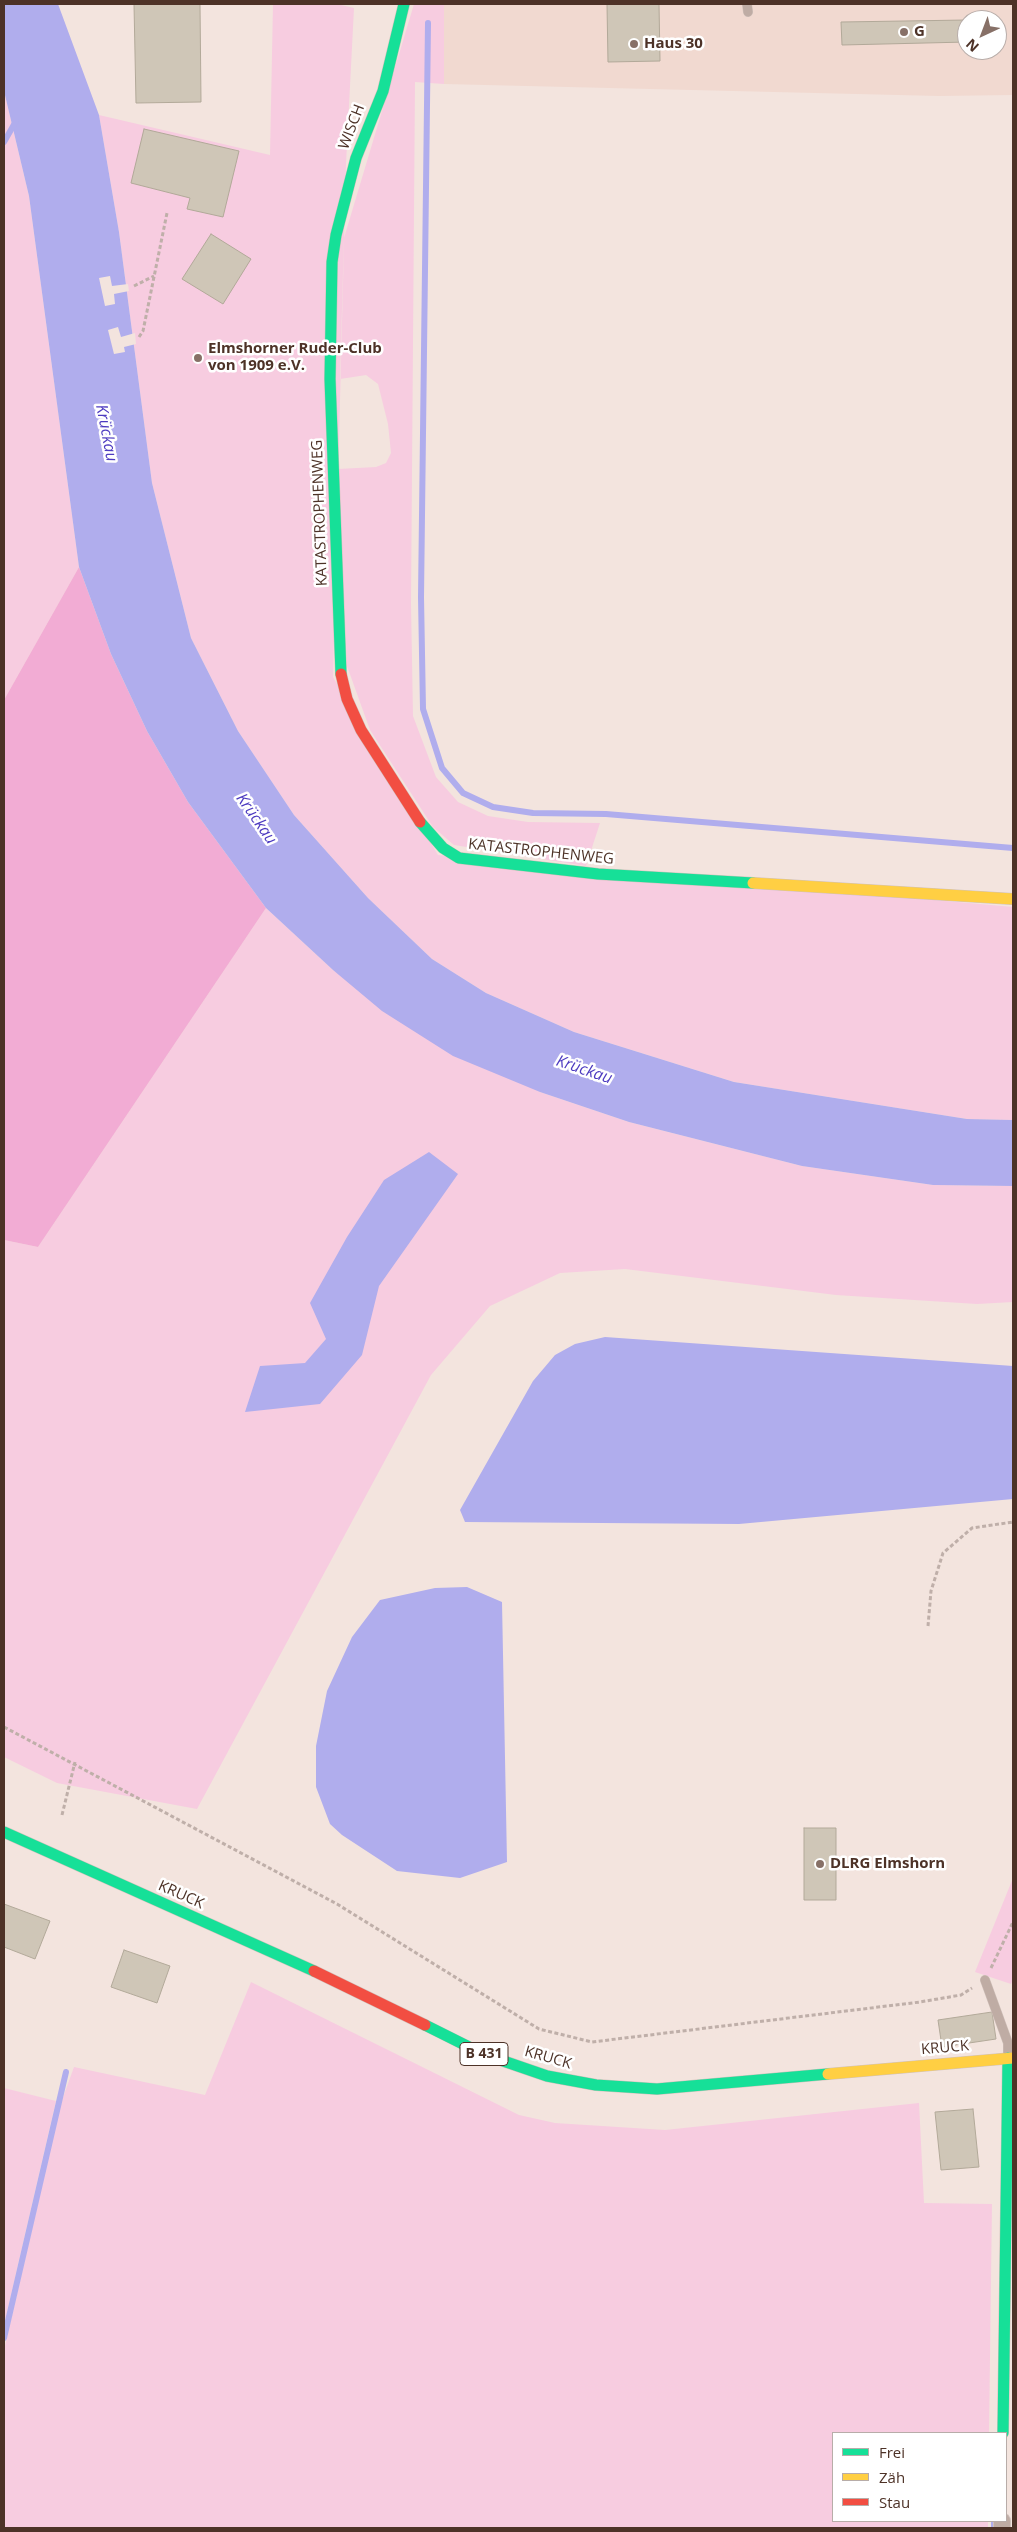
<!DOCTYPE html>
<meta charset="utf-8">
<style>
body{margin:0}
#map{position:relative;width:1017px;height:2532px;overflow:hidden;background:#f3e4de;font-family:"Open Sans",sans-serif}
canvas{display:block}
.frame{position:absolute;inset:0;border:5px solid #4d3227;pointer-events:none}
.legend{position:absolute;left:832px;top:2432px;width:175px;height:90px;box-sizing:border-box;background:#fff;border:1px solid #b8ada9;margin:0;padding:6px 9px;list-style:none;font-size:15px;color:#4d3227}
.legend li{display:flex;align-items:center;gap:10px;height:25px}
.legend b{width:25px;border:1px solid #b8ada9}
.north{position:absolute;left:957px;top:10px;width:50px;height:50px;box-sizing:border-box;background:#fff;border:1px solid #b8ada9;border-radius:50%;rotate:223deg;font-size:14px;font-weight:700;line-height:20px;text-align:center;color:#4d3227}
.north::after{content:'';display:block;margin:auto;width:18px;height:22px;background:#877067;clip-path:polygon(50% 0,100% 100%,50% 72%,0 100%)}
</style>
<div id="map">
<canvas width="1017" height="2532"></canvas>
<div class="frame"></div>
<ul class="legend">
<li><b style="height:6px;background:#16e098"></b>Frei</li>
<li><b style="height:6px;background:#ffcf43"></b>Zäh</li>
<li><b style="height:6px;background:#f24e42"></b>Stau</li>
</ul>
<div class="north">N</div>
</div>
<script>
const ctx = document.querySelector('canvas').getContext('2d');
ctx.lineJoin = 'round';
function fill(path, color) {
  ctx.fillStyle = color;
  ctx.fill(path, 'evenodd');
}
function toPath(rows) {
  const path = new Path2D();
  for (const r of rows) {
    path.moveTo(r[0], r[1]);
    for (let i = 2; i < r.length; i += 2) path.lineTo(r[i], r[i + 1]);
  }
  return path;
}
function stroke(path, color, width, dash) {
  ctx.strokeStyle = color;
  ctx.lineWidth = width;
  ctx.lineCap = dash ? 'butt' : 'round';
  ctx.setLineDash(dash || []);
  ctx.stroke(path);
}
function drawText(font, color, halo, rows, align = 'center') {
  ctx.font = font + ' "Open Sans",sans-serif';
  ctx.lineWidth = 5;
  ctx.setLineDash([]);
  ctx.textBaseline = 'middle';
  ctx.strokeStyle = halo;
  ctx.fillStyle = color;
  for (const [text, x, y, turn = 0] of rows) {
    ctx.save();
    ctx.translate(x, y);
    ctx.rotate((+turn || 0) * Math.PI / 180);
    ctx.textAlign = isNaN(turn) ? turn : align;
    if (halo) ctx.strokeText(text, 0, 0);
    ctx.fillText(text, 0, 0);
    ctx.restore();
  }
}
const built = toPath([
 [444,4,1013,4,1013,95,939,96,444,84],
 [967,20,997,20,997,50,967,50]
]);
const green = toPath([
 [273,4,337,4,354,8,346,164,333,677,438,855,1013,907,1013,1120,967,1119,734,1082,574,1032,486,993,432,959,368,898,294,815,238,731,191,638,152,483,119,232,99,115,270,155],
 [414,4,444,4,444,84,415,82,411,603,413,716,436,777,458,802,488,816,528,822,600,823,586,866,454,845,433,827,370,730,347,666,338,469,376,467,386,463,391,453,388,424,378,384,366,375,340,379,344,238],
 [4,91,29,196,79,567,4,700],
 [266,908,333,970,540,1092,629,1122,802,1166,933,1185,1013,1186,1013,1302,977,1304,836,1295,625,1269,560,1273,490,1306,431,1375,197,1809,57,1783,4,1757,4,1240,38,1247],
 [1013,1878,1013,1980,1011,1984,975,1972],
 [251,1982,519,2115,555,2123,665,2130,919,2103,924,2203,992,2204,989,2433,833,2433,833,2521,988,2521,988,2528,4,2528,4,2350,61,2103,74,2067,205,2095],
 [4,2088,56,2101,4,2325]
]);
const forest = toPath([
 [79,567,111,654,147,731,188,802,266,908,38,1247,4,1240,4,700]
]);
const water = toPath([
 [4,4,58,4,99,115,119,232,152,483,191,638,238,731,294,815,368,898,432,959,486,993,574,1032,734,1082,967,1119,1013,1120,1013,1186,933,1185,802,1166,629,1122,540,1092,453,1056,382,1011,333,970,266,908,188,802,147,731,111,654,79,567,29,196,4,91],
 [429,1152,458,1174,379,1286,362,1355,320,1404,245,1412,260,1366,305,1363,326,1339,310,1303,347,1237,384,1180],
 [605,1337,1013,1366,1013,1499,739,1524,465,1522,460,1510,533,1381,555,1355,575,1344],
 [467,1587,502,1602,507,1862,460,1878,397,1871,342,1835,330,1824,316,1787,316,1746,327,1691,352,1637,380,1600,435,1588]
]);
const pier = toPath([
 [110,276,112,286,128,284,129,291,114,294,115,304,105,306,99,278],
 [118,327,121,337,135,333,136,344,124,347,125,352,114,354,108,330]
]);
const stream = toPath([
 [428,23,421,597,423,709,442,768,463,793,493,807,533,813,606,814,1013,848],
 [4,142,16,121],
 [4,2338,66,2072],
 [994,2528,994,2521]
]);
const building = toPath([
 [134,4,200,4,201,102,136,103,134,4],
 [607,4,659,4,660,61,608,62,607,4],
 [967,20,967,42,842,45,841,22,967,20],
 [993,20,1001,20,1002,41,997,41,997,20,993,20],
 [144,129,239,151,223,217,187,209,190,198,131,183,144,129],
 [211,234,251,259,223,304,182,279,211,234],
 [804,1828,836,1828,836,1900,804,1900,804,1828],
 [4,1904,50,1921,35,1959,4,1947,4,1904],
 [124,1950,170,1966,157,2003,111,1987,124,1950],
 [992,2012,996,2039,942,2047,938,2020,992,2012],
 [973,2109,979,2167,941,2170,935,2112,973,2109]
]);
const path = toPath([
 [134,286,154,276],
 [139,337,143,331,167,213],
 [928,1626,931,1591,943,1553,972,1528,1013,1522],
 [4,1727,337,1904,539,2029,592,2042,920,2002,961,1995,972,1988],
 [62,1815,75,1762],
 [991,1968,1013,1922]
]);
const lane = toPath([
 [747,4,748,12],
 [985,1980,1008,2043,1008,2055]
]);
const street = toPath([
 [1002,2528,1002,2521]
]);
const fast = toPath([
 [341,674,330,379,332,262,336,235,356,158,383,91,404,4],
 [420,822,443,848,459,858,598,874,753,883],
 [4,1832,314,1971],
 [425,2025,483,2054,547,2076,596,2085,657,2089,828,2074],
 [1003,2433,1008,2058]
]);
const slow = toPath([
 [753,883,1013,899],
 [828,2074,1013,2058]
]);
const jam = toPath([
 [341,674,347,699,361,730,420,822],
 [314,1971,425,2025]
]);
const markers = [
 [904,32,5,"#877067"],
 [634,44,5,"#877067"],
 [198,358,5,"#877067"],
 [820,1864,5,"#877067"]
];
const shields = [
 [484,2054,48]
];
const shieldNames = [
 ["B 431",484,2054]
];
const poiNames = [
 ["G",914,32],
 ["Haus 30",644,44],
 ["Elmshorner Ruder-Club",208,349],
 ["von 1909 e.V.",208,366],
 ["DLRG Elmshorn",830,1864]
];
const streetNames = [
 ["WISCH",352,127,-69],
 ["KATASTROPHENWEG",320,513,-92],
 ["KATASTROPHENWEG",541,852,6],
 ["KRUCK",181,1895,24],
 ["KRUCK",945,2048,-5],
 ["KRUCK",548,2058,16]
];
const waterNames = [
 ["Krückau",106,433,79],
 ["Krückau",256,819,55],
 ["Krückau",584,1070,19]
];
fill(built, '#f1d9d0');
fill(green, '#f7cce0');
fill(forest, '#f2acd4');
fill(water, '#b0aded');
fill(pier, '#f3e4de');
stroke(stream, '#b0aded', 6);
fill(building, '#cfc6b7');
stroke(building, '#b2a999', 1);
stroke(lane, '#d0c1bb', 10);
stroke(street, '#d0c1bb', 18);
stroke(fast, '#d0c1bb', 12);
stroke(slow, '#d0c1bb', 12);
stroke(jam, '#d0c1bb', 12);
stroke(path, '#bfafa9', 3, [4, 2.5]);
stroke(lane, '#bfaca4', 9);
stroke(street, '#bfaca4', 16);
stroke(fast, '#16e098', 11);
stroke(slow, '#ffcf43', 11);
stroke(jam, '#f24e42', 11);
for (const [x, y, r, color] of markers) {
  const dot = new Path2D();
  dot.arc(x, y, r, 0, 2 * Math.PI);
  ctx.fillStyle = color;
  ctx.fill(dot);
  stroke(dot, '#fff', 2);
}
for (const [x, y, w] of shields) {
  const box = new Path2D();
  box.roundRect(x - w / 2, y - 11.5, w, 23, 4);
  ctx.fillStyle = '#fff';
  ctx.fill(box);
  stroke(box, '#4d3227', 1);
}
drawText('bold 14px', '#4d3227', null, shieldNames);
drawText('bold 15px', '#4d3227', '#fff', poiNames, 'left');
drawText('15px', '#4d3227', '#fff', streetNames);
drawText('italic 16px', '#4d3bc0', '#fff', waterNames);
</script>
